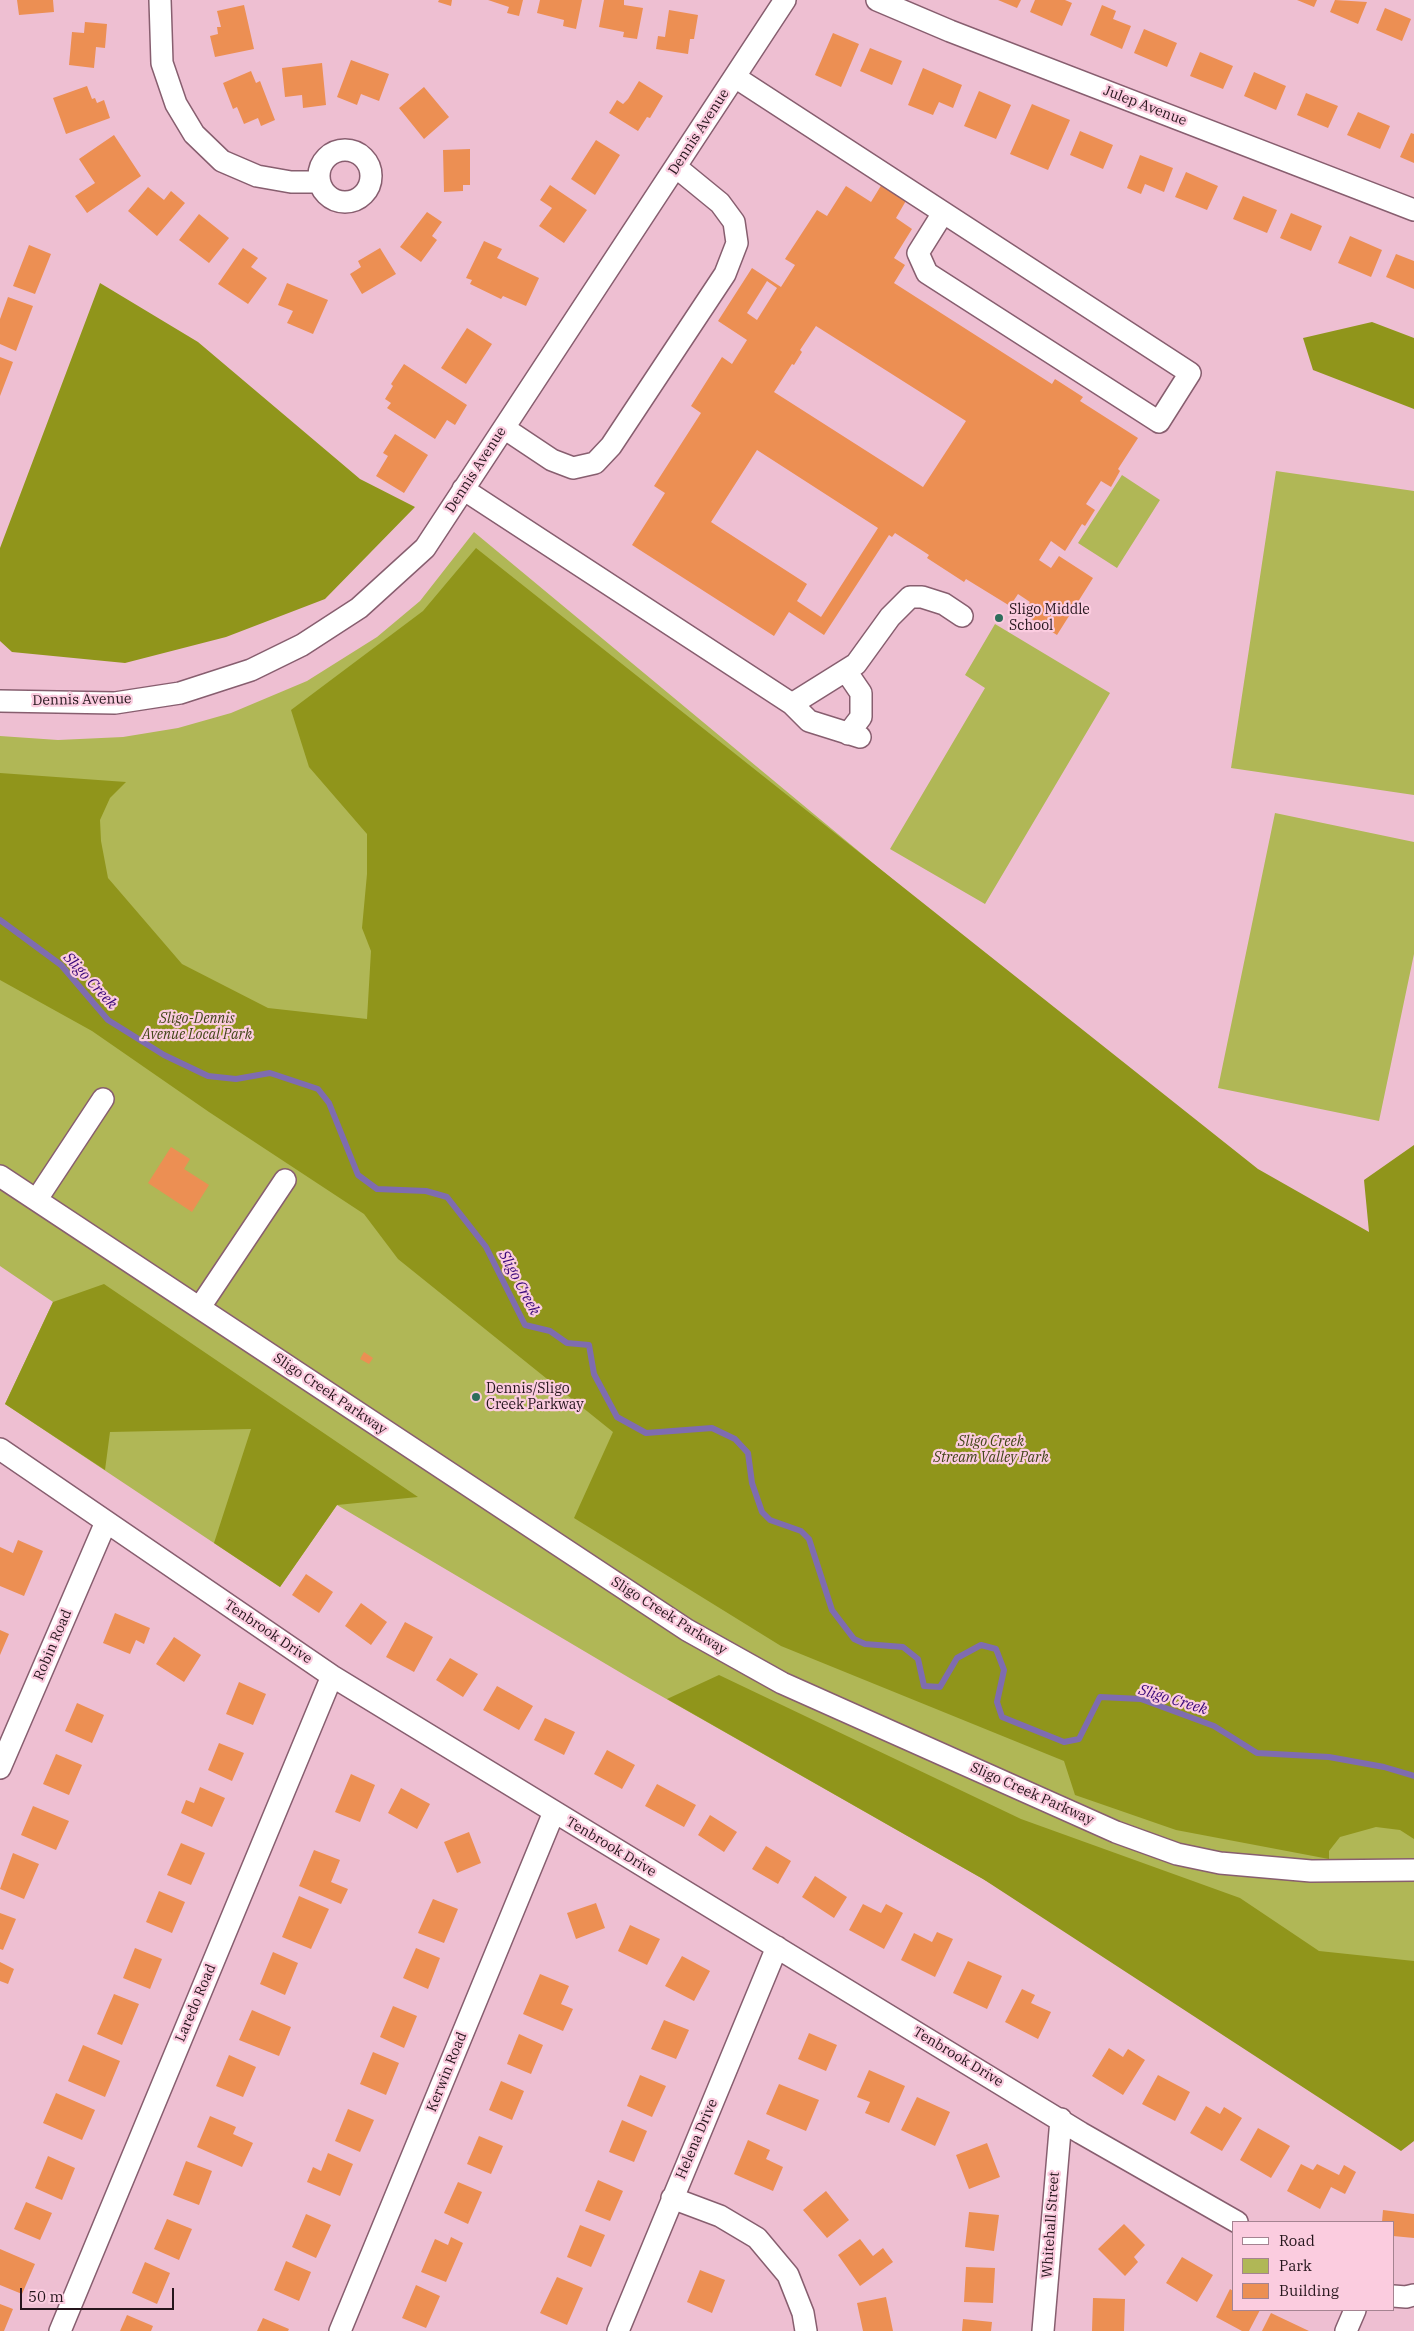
<!DOCTYPE html>
<style>
body{margin:0}
#map{position:relative;width:1414px;height:2331px;overflow:hidden;background:#eebfd2;font-family:"IBM Plex Serif",serif}
canvas{display:block}
.legend{position:absolute;left:1232px;top:2221px;width:162px;height:90px;box-sizing:border-box;background:#fbccdf;border:1px solid #a58391;margin:0;padding:6px 9px;list-style:none;font-size:15px;color:#25151c}
.legend li{display:flex;align-items:center;gap:10px;height:25px}
.legend b{width:25px;border:1px solid #a58391}
.scale{position:absolute;left:20px;top:2288px;width:154px;height:22px;box-sizing:border-box;border:2px solid #25151c;border-top:0;padding-left:6px;font-size:15px;line-height:18px;white-space:nowrap;color:#25151c;-webkit-text-stroke:4px #fbccdf;paint-order:stroke}
</style>
<div id="map">
<canvas width="1414" height="2331"></canvas>
<ul class="legend">
<li><b style="height:6px;background:#fff"></b>Road</li>
<li><b style="height:14px;background:#b0b756"></b>Park</li>
<li><b style="height:14px;background:#ec8f53"></b>Building</li>
</ul>
<div class="scale">50 m</div>
</div>
<script>
const ctx = document.querySelector('canvas').getContext('2d');
ctx.lineJoin = 'round';
function fill(path, color) {
  ctx.fillStyle = color;
  ctx.fill(path, 'evenodd');
}
function toPath(rows) {
  const path = new Path2D();
  for (const r of rows) {
    if (r.length === 3) {
      path.moveTo(r[0] + r[2], r[1]);
      path.arc(r[0], r[1], r[2], 0, 2 * Math.PI);
      continue;
    }
    path.moveTo(r[0], r[1]);
    for (let i = 2; i < r.length; i += 2) path.lineTo(r[i], r[i + 1]);
  }
  return path;
}
function stroke(path, color, width, dash) {
  ctx.strokeStyle = color;
  ctx.lineWidth = width;
  ctx.lineCap = dash ? 'butt' : 'round';
  ctx.setLineDash(dash || []);
  ctx.stroke(path);
}
function drawText(font, color, halo, rows, align = 'center') {
  ctx.font = font + ' "IBM Plex Serif",serif';
  ctx.lineWidth = 4.5;
  ctx.setLineDash([]);
  ctx.textBaseline = 'middle';
  ctx.strokeStyle = halo;
  ctx.fillStyle = color;
  for (const [text, x, y, turn = 0] of rows) {
    ctx.save();
    ctx.translate(x, y);
    ctx.rotate((+turn || 0) * Math.PI / 180);
    ctx.textAlign = isNaN(turn) ? turn : align;
    if (halo) ctx.strokeText(text, 0, 0);
    ctx.fillText(text, 0, 0);
    ctx.restore();
  }
}
const green = toPath([
 [1276,471,1414,491,1414,795,1231,768],
 [1122,475,1160,500,1117,568,1078,543],
 [474,532,1414,1312,1414,2091,1085,1937,633,1680,337,1505,280,1587,5,1404,53,1302,0,1266,0,736,58,740,123,737,178,728,231,713,307,681,377,637,420,601],
 [995,624,1110,693,985,904,890,849,985,688,965,675],
 [1275,813,1414,842,1414,954,1379,1121,1218,1088]
]);
const forest = toPath([
 [100,283,198,342,360,479,415,507,325,599,226,637,125,663,12,652,0,641,0,548],
 [1372,322,1414,338,1414,409,1313,370,1303,338],
 [476,548,1258,1169,1369,1232,1364,1180,1414,1145,1414,1839,1400,1830,1376,1827,1340,1837,1329,1851,1329,1859,1176,1830,1075,1795,1064,1761,781,1646,574,1518,613,1432,398,1259,364,1214,209,1112,92,1031,0,980,0,773,126,782,110,798,100,820,101,841,108,878,182,964,268,1008,367,1019,371,951,362,928,367,874,367,834,309,767,291,710,423,611],
 [104,1284,418,1497,337,1505,280,1587,214,1543,251,1429,110,1432,105,1470,5,1404,53,1302],
 [719,1675,1021,1819,1240,1898,1319,1951,1414,1961,1414,2141,1401,2151,983,1879,667,1699]
]);
const stream = toPath([
 [0,920,61,965,108,1020,164,1055,208,1076,236,1079,270,1073,318,1089,329,1103,358,1175,377,1189,426,1191,447,1197,486,1247,525,1325,550,1331,567,1343,589,1345,594,1374,617,1417,646,1433,712,1428,735,1439,748,1453,752,1483,762,1512,770,1520,801,1531,809,1539,832,1610,854,1639,865,1644,903,1647,918,1659,924,1686,940,1687,957,1658,981,1645,996,1649,1004,1670,997,1702,1002,1717,1064,1742,1079,1739,1100,1697,1141,1699,1214,1726,1257,1753,1329,1757,1384,1767,1414,1776]
]);
const building = toPath([
 [17,0,53,0,54,12,19,15],
 [439,0,452,0,451,6,438,2],
 [488,0,523,0,519,16,507,13,509,7],
 [540,0,582,0,576,29,563,26,564,20,537,13],
 [604,0,624,0,624,5,643,8,637,39,623,37,624,32,599,27],
 [998,0,1021,0,1017,8],
 [1035,0,1065,0,1072,3,1062,26,1030,12],
 [1297,0,1317,0,1314,7],
 [1335,0,1367,2,1358,24,1330,12],
 [244,5,254,49,215,57,210,36,218,34,217,27,221,27,217,11],
 [1102,5,1116,11,1113,19,1131,26,1122,49,1090,35],
 [1385,8,1411,19,1402,41,1376,30],
 [669,10,698,15,694,39,690,39,688,54,656,49,658,36,665,37],
 [85,22,107,24,105,48,96,47,94,68,69,65,72,32,84,33],
 [1144,29,1177,43,1167,67,1134,53],
 [833,33,859,44,841,87,815,75],
 [870,48,902,61,892,85,860,71],
 [1200,52,1233,66,1223,89,1190,76],
 [351,60,389,74,379,101,361,94,357,105,337,97],
 [322,63,326,105,303,108,302,95,285,97,282,68],
 [923,68,962,85,953,108,939,102,933,115,908,105],
 [251,71,256,83,260,81,275,120,261,126,258,118,244,124,237,107,233,109,223,83],
 [1254,72,1286,86,1276,110,1244,96],
 [639,81,663,96,650,118,647,117,638,131,609,113,617,100,623,104,628,99],
 [87,86,92,99,95,98,97,103,104,100,110,118,66,134,53,98],
 [424,87,449,117,424,139,399,108],
 [979,91,1011,105,996,139,964,126],
 [1306,93,1338,106,1328,128,1297,115],
 [1032,104,1070,120,1048,170,1010,154],
 [1358,112,1390,126,1380,149,1347,135],
 [1080,131,1113,145,1103,169,1070,155],
 [1411,133,1414,134,1414,163,1400,157],
 [114,135,141,176,87,213,75,196,95,183,79,159],
 [596,140,620,155,595,195,571,179],
 [470,149,470,185,463,185,463,191,444,192,443,150],
 [1140,155,1173,168,1164,192,1145,184,1141,194,1127,188],
 [1186,172,1218,186,1207,210,1175,197],
 [882,184,907,199,896,218,912,229,894,258,905,265,894,283,1052,384,1055,379,1083,397,1080,401,1138,438,1118,469,1120,471,1111,487,1101,481,1086,504,1095,510,1085,526,1082,524,1065,551,1051,541,1039,560,1051,568,1059,556,1093,578,1057,635,1022,613,1030,602,1018,594,1010,606,966,579,964,582,927,558,929,555,895,533,892,537,889,535,824,635,789,612,774,636,632,545,665,493,654,486,701,413,691,406,722,357,732,364,747,340,718,321,752,268,781,287,795,265,785,259,817,210,827,216,846,186,871,202],
 [767,281,777,288,757,320,747,313],
 [816,326,966,421,923,487,774,392,792,364,794,365,802,352,800,350],
 [757,450,878,528,821,617,797,601,807,584,711,522],
 [550,185,587,210,564,243,539,226,552,208,540,200],
 [148,187,164,200,171,191,185,203,157,236,128,211],
 [1243,196,1277,210,1267,233,1233,219],
 [427,212,442,222,432,236,437,240,421,262,400,247],
 [1291,213,1322,226,1311,251,1280,238],
 [199,214,229,238,209,263,179,240],
 [1350,236,1382,250,1371,277,1338,263],
 [484,241,502,249,497,258,539,278,526,306,503,296,501,299,470,284,472,280,466,278],
 [29,245,51,254,35,294,13,286],
 [243,248,258,258,251,267,267,278,248,304,218,284],
 [380,248,396,274,362,294,350,274,361,267,358,261],
 [1396,254,1414,261,1414,289,1386,277],
 [287,283,328,300,313,334,287,323,293,311,278,305],
 [8,297,33,306,16,351,0,344,0,319],
 [467,328,492,344,466,384,441,368],
 [0,357,13,362,0,396],
 [404,364,467,405,455,425,447,420,435,439,387,408,391,403,385,399,393,386,391,384],
 [395,434,428,455,404,493,376,476,388,456,383,453],
 [171,1147,190,1159,184,1169,209,1185,192,1212,148,1183],
 [364,1352,373,1358,369,1364,360,1359],
 [18,1540,43,1551,24,1596,0,1586,0,1547,13,1553],
 [306,1574,333,1592,319,1613,292,1595],
 [361,1603,387,1622,371,1645,345,1626],
 [115,1613,150,1628,144,1644,136,1640,130,1654,103,1643],
 [405,1622,433,1637,414,1672,386,1657],
 [0,1630,9,1634,0,1655],
 [174,1637,201,1655,184,1682,156,1664],
 [450,1658,478,1674,463,1697,436,1680],
 [239,1682,266,1694,253,1725,226,1714],
 [497,1686,533,1706,519,1730,483,1710],
 [77,1703,104,1715,92,1743,65,1731],
 [545,1718,575,1732,564,1755,534,1740],
 [219,1743,244,1753,232,1781,208,1770],
 [607,1750,635,1765,622,1789,594,1774],
 [56,1754,82,1765,69,1795,43,1784],
 [351,1774,375,1785,360,1822,335,1812],
 [657,1784,696,1805,684,1827,645,1806],
 [200,1787,225,1798,212,1827,181,1813,186,1800,194,1803],
 [401,1788,430,1804,417,1829,388,1813],
 [33,1806,69,1821,56,1850,21,1835],
 [710,1815,737,1832,724,1852,698,1835],
 [469,1832,481,1863,457,1873,444,1842],
 [181,1843,205,1853,191,1885,167,1875],
 [766,1846,791,1861,778,1884,752,1869],
 [314,1850,340,1860,331,1882,348,1889,341,1904,299,1886],
 [13,1853,39,1864,24,1899,0,1889],
 [815,1876,847,1897,834,1918,802,1897],
 [159,1891,185,1902,172,1933,146,1922],
 [299,1896,329,1909,311,1949,282,1937],
 [433,1899,458,1909,444,1943,418,1933],
 [596,1903,605,1928,576,1939,567,1913],
 [863,1904,881,1913,886,1904,903,1913,884,1949,849,1930],
 [0,1913,16,1919,3,1950,0,1949],
 [630,1925,660,1939,647,1965,618,1951],
 [937,1932,953,1939,935,1977,901,1960,914,1933,932,1942],
 [135,1948,162,1959,150,1989,123,1978],
 [416,1948,440,1958,428,1989,403,1978],
 [273,1952,298,1963,285,1995,260,1984],
 [682,1956,710,1971,694,2001,665,1986],
 [968,1961,1002,1976,987,2009,953,1993],
 [0,1962,14,1969,8,1984,0,1981],
 [540,1974,569,1986,561,2004,573,2009,563,2031,523,2014],
 [1022,1989,1035,1995,1031,2003,1051,2012,1038,2039,1005,2022],
 [114,1994,139,2004,122,2045,97,2034],
 [393,2006,417,2016,404,2048,380,2037],
 [252,2010,291,2027,279,2056,239,2040],
 [664,2020,689,2030,676,2059,651,2049],
 [809,2033,837,2045,826,2071,798,2059],
 [519,2034,543,2045,531,2074,507,2064],
 [83,2045,120,2061,105,2097,68,2081],
 [1109,2048,1123,2057,1128,2049,1145,2060,1123,2095,1092,2076],
 [373,2052,399,2063,386,2095,360,2084],
 [229,2055,256,2067,243,2097,216,2086],
 [869,2070,905,2086,889,2123,865,2113,870,2102,857,2097],
 [640,2075,666,2086,652,2117,627,2106],
 [1158,2075,1190,2092,1175,2121,1142,2104],
 [501,2081,524,2091,512,2120,489,2110],
 [779,2084,819,2100,806,2131,766,2114],
 [56,2093,95,2110,82,2140,43,2123],
 [917,2097,950,2112,935,2146,901,2130],
 [1206,2106,1220,2114,1224,2107,1242,2118,1222,2151,1190,2133],
 [348,2109,374,2120,360,2152,335,2141],
 [210,2116,236,2127,233,2134,253,2143,242,2167,197,2147],
 [622,2120,647,2131,634,2162,609,2152],
 [1258,2128,1290,2146,1271,2178,1240,2160],
 [479,2136,503,2146,491,2174,467,2164],
 [748,2140,770,2150,766,2159,783,2167,773,2191,734,2174],
 [987,2143,1000,2177,969,2189,956,2155],
 [328,2153,353,2164,340,2196,307,2182,313,2167,321,2171],
 [48,2156,75,2168,62,2200,35,2188],
 [186,2161,212,2171,199,2205,173,2195],
 [1301,2164,1313,2170,1317,2164,1339,2175,1344,2165,1356,2172,1345,2194,1331,2187,1320,2209,1287,2191],
 [598,2180,623,2191,610,2221,585,2211],
 [458,2182,482,2192,468,2224,444,2213],
 [826,2191,849,2220,827,2238,803,2210],
 [26,2202,52,2213,40,2240,14,2229],
 [1383,2210,1414,2214,1414,2238,1393,2236,1393,2222,1382,2222],
 [969,2212,999,2215,994,2251,965,2247],
 [306,2214,331,2225,316,2258,292,2247],
 [167,2219,192,2229,179,2260,154,2249],
 [1124,2224,1145,2245,1134,2257,1138,2262,1125,2276,1098,2249],
 [580,2225,605,2235,591,2267,567,2257],
 [451,2237,463,2243,446,2282,421,2272,435,2239,448,2245],
 [860,2239,873,2256,883,2248,893,2262,860,2286,838,2255],
 [0,2249,35,2264,22,2294,0,2285],
 [1182,2257,1213,2275,1197,2302,1166,2283],
 [286,2261,311,2272,299,2301,274,2290],
 [145,2262,170,2273,157,2304,132,2293],
 [966,2267,995,2268,993,2303,964,2302],
 [700,2270,725,2280,712,2313,687,2302],
 [557,2277,583,2288,567,2325,540,2313],
 [416,2285,440,2296,426,2328,402,2318],
 [1230,2289,1233,2291,1233,2310,1260,2310,1249,2331,1242,2331,1216,2317],
 [886,2297,893,2331,863,2331,857,2303],
 [1093,2298,1125,2299,1124,2331,1092,2331],
 [0,2304,13,2309,4,2331,0,2331],
 [1271,2313,1309,2331,1262,2331],
 [127,2315,153,2326,151,2331,120,2331],
 [263,2318,289,2329,288,2331,257,2331],
 [963,2319,992,2322,991,2331,962,2331]
]);
const minor = toPath([
 [160,0,162,63,176,104,194,134,222,161,257,176,291,182,319,182],
 [877,0,950,31,1414,210],
 [735,77,1190,373,1159,422,927,273,918,253,943,213],
 [345,176,26],
 [504,428,552,460,573,468,595,463,611,446,725,274,737,243,734,222,720,203,676,167],
 [463,489,792,704],
 [846,671,861,693,861,717,848,734],
 [0,701,115,703,180,693,251,670,302,645,359,608,425,548,785,0],
 [860,737,809,721,792,704,856,664,890,617,910,597,922,597,944,604,962,616],
 [0,1176,687,1630,782,1683,1116,1832,1177,1854,1220,1863,1311,1871,1414,1870],
 [37,1199,103,1099],
 [200,1307,285,1180],
 [0,1449,332,1676,1081,2133,1237,2222],
 [0,1768,106,1522],
 [672,2198,720,2216,757,2238,788,2275,803,2313,806,2331],
 [1393,2296,1406,2297,1414,2295],
 [60,2331,332,1676],
 [340,2331,554,1812],
 [618,2331,777,1947],
 [1043,2331,1061,2119],
 [1346,2331,1355,2310]
]);
const markers = [
 [999,618,5,"#2e6e5c"],
 [476,1397,5,"#2e6e5c"]
];
const streetNames = [
 ["Julep Avenue",1145,106,21],
 ["Dennis Avenue",699,132,-57],
 ["Dennis Avenue",476,470,-57],
 ["Dennis Avenue",82,700,-1],
 ["Sligo Creek Parkway",330,1394,34],
 ["Sligo Creek Parkway",669,1616,32],
 ["Tenbrook Drive",268,1632,34],
 ["Robin Road",53,1645,-67],
 ["Sligo Creek Parkway",1032,1794,24],
 ["Tenbrook Drive",611,1847,31],
 ["Laredo Road",196,2003,-67],
 ["Tenbrook Drive",958,2057,31],
 ["Kerwin Road",447,2072,-68],
 ["Helena Drive",697,2139,-67],
 ["Whitehall Street",1051,2225,-86]
];
const poiNames = [
 ["Sligo Middle",1009,610],
 ["School",1009,626],
 ["Dennis/Sligo",486,1389],
 ["Creek Parkway",486,1405]
];
const parkNames = [
 ["Sligo-Dennis",197,1019],
 ["Avenue Local Park",197,1035],
 ["Sligo Creek",991,1442],
 ["Stream Valley Park",991,1458]
];
const waterNames = [
 ["Sligo Creek",90,981,47],
 ["Sligo Creek",519,1283,62],
 ["Sligo Creek",1173,1700,17]
];
fill(green, '#b0b756');
fill(forest, '#90951b');
stroke(stream, '#7f6cb0', 6);
fill(building, '#ec8f53');
stroke(minor, '#875e6f', 24);
stroke(minor, '#fff', 21);
for (const [x, y, r, color] of markers) {
  const dot = new Path2D();
  dot.arc(x, y, r, 0, 2 * Math.PI);
  ctx.fillStyle = color;
  ctx.fill(dot);
  stroke(dot, '#fbccdf', 2);
}
drawText('14px', '#25151c', '#fbccdf', streetNames);
drawText('14px', '#25151c', '#fbccdf', poiNames, 'left');
drawText('italic 14px', '#424517', '#fbccdf', parkNames);
drawText('italic 15px', '#380679', '#fbccdf', waterNames);
</script>
